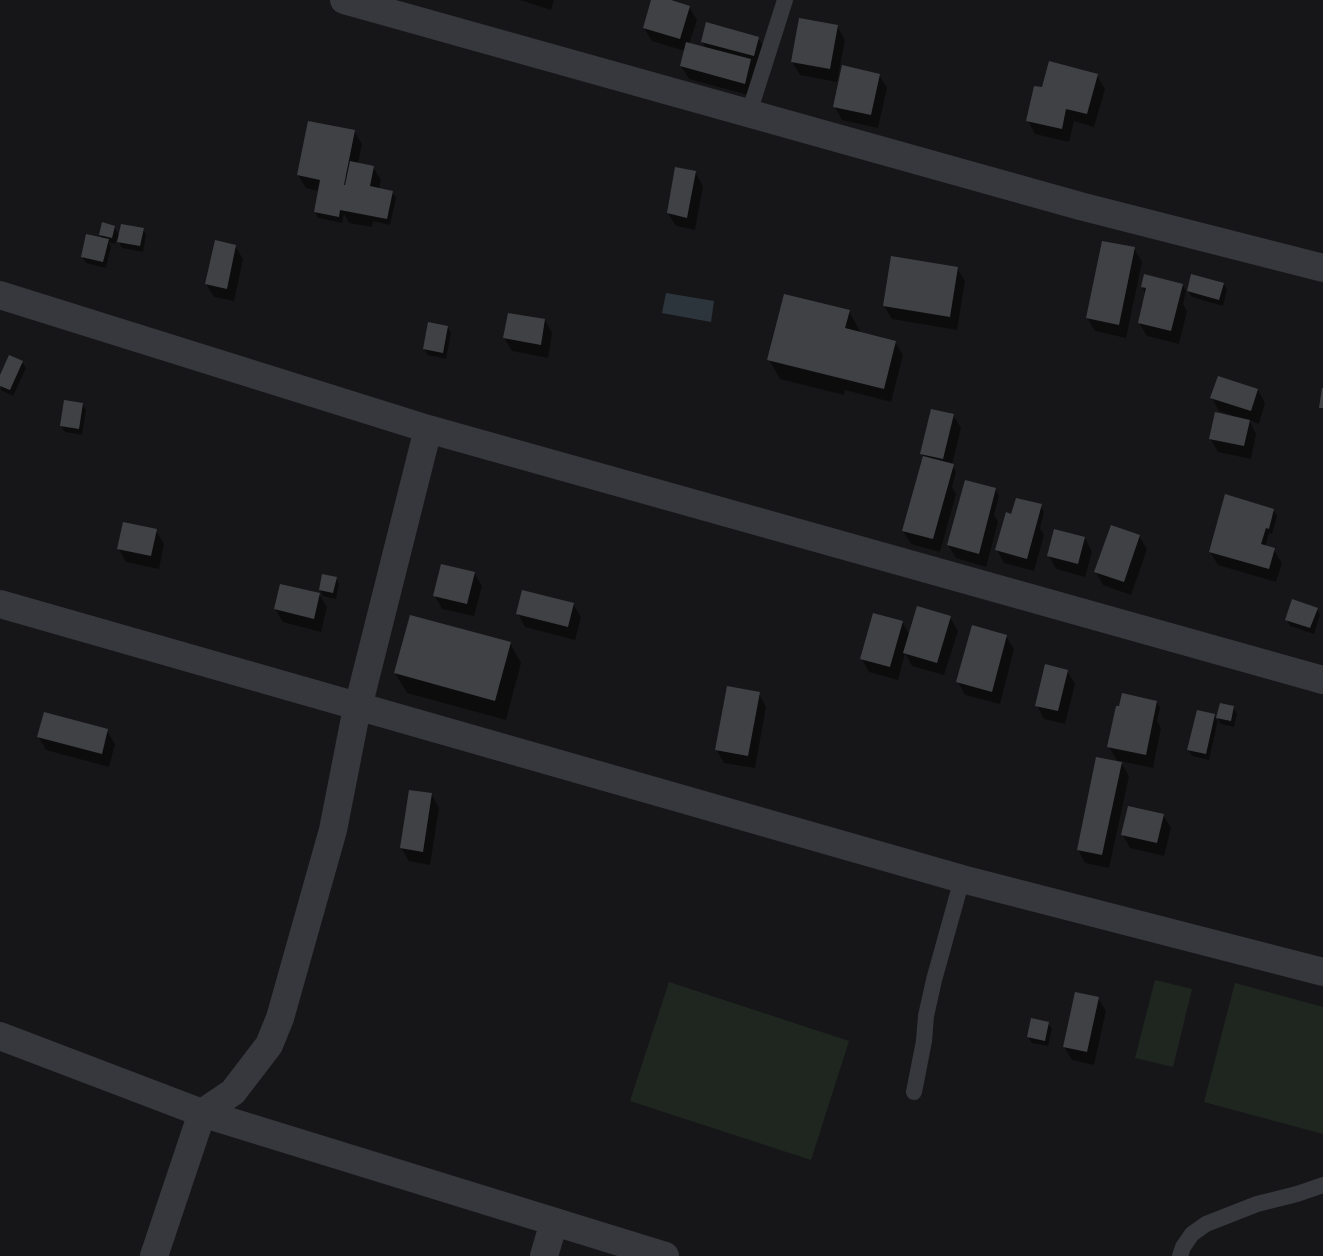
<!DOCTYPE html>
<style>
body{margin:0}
canvas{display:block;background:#161618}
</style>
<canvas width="1323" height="1256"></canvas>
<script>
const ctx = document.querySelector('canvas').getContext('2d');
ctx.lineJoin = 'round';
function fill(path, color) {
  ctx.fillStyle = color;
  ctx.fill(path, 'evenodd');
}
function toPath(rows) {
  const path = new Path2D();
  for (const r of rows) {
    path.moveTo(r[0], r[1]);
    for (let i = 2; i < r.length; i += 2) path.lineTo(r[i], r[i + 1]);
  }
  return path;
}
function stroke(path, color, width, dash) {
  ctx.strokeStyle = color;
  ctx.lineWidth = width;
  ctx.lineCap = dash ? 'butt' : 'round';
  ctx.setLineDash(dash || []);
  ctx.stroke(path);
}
const green = toPath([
 [1155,980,1192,989,1173,1067,1135,1058],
 [669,982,849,1041,811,1160,630,1101],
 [1235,983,1323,1007,1323,1134,1204,1102]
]);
const water = toPath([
 [666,293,714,301,711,322,662,313]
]);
const shadow = toPath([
 [520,0,554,0,551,10],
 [652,0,667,0,689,7,697,20,689,44,706,49,702,41,758,38,766,51,761,69,754,67,758,74,752,96,689,79,681,66,685,51,652,41,644,28],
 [837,26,845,40,837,82,800,75,792,62],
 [879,75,887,88,878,128,842,120,834,106],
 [1097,76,1105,89,1094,127,1074,121,1069,142,1035,134,1028,121,1043,89],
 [309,122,354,131,362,144,358,163,373,167,381,180,379,189,392,192,396,198,390,225,373,221,372,227,349,223,344,214,342,223,318,218,315,212,319,191,306,188,298,175],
 [695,172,703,186,695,230,676,226,668,213],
 [114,227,119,235,143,229,146,235,143,252,122,248,117,239,115,244,109,242,111,247,106,268,86,263,82,257,102,239,100,235],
 [235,246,243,259,234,301,214,297,206,284],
 [1134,248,1142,262,1126,338,1095,331,1087,318],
 [957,268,965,281,957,330,892,319,884,306],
 [1224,284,1227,290,1223,306,1192,297,1188,291],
 [1182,285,1186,291,1183,304,1187,311,1179,344,1147,336,1139,323,1145,293,1142,286],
 [849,311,860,331,860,333,895,342,903,355,891,402,845,390,844,395,780,379,769,360],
 [545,320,552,333,548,358,512,351,504,338],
 [448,327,451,333,446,359,428,355,424,349],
 [22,362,26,368,13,396,1,390,0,378],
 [1258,390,1265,403,1259,424,1249,420,1256,434,1251,459,1218,452,1210,438,1234,416,1219,411,1212,398],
 [82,404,86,410,82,435,65,432,61,426],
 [953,415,961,428,952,465,956,472,952,487,956,494,940,552,911,544,903,531,924,457,922,454],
 [995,489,999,496,994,515,998,522,986,567,956,558,948,545],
 [1041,506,1044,512,1040,528,1044,535,1034,571,1004,563,997,550,1012,516],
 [1273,510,1277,516,1272,534,1269,533,1265,547,1274,550,1282,563,1276,582,1218,565,1210,552],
 [156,531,164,544,159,569,126,562,119,549],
 [1139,536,1147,549,1131,595,1103,585,1096,572],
 [1085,538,1092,552,1085,577,1056,569,1049,556],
 [474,573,482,586,474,616,442,609,435,596],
 [336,578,339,584,336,599,323,596,320,590],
 [319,594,327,607,321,632,283,622,275,609],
 [573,604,581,617,575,640,525,627,518,614],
 [1317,609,1320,615,1314,634,1290,626,1287,620],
 [950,617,958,631,944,675,912,666,905,653,898,680,869,672,862,659,902,622,910,636],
 [1006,636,1014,649,1000,704,965,695,958,682],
 [510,643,521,663,506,720,407,693,395,673],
 [1067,671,1075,684,1065,724,1044,719,1037,705],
 [759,694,766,707,755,768,724,763,716,749],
 [1157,702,1160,708,1157,721,1161,728,1153,768,1120,761,1129,776,1109,868,1085,863,1078,849,1118,762,1109,747],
 [1221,704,1233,707,1237,714,1234,727,1221,724,1218,719,1209,760,1192,756,1188,750,1214,715,1217,721],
 [107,731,115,744,109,767,46,750,38,736],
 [432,795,439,808,430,865,409,861,401,848],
 [1163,815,1171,828,1164,856,1130,848,1122,834],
 [1098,998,1106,1011,1094,1065,1072,1060,1064,1047],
 [1048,1023,1052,1029,1048,1046,1032,1043,1028,1037]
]);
const building = toPath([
 [651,0,671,0,690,6,680,39,643,28],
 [799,18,838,25,830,69,791,62],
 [706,22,759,37,754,56,701,42],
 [686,42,751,59,745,84,680,66],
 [1049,61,1098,74,1087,114,1066,109,1062,129,1026,121,1034,86,1042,87],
 [842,65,880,74,871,115,833,107],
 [308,121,355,130,344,185,345,185,350,161,374,166,370,186,393,191,387,219,340,210,339,217,314,212,320,180,297,175],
 [675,167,696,171,687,218,667,213],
 [102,222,115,226,112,238,99,235],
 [121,224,144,228,140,246,117,242],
 [86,234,109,239,103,262,81,257],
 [215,240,236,245,227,289,205,284],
 [1102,241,1135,247,1119,325,1086,318],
 [891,256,958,267,950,317,883,306],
 [1144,274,1183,284,1171,331,1138,323,1146,288,1141,287],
 [1191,274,1224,283,1219,300,1187,291],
 [784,294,850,310,845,328,896,341,884,389,767,360],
 [508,313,545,319,541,345,503,338],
 [428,322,448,326,443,353,423,349],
 [9,355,23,361,10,390,0,386,0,375],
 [1218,376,1258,389,1251,411,1210,398],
 [1322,388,1323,388,1323,408,1319,408],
 [64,400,83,403,79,429,60,426],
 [931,409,954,414,943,459,920,454],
 [1215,412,1250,420,1244,446,1209,439],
 [923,456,954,464,933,539,902,531],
 [965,480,996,488,979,554,947,545],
 [1225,494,1274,509,1269,529,1266,528,1261,544,1275,548,1269,569,1209,552],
 [1016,498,1042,504,1027,559,995,550,1006,512,1011,514],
 [123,522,157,529,151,556,117,549],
 [1111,525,1140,535,1124,582,1094,572],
 [1054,529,1085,537,1078,564,1047,556],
 [441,564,475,572,467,604,433,596],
 [322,574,337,577,333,593,319,590],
 [280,584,320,593,314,619,274,609],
 [522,590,574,603,568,627,516,614],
 [1292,599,1318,608,1310,628,1285,620],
 [917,606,951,616,937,663,903,653],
 [873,613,903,621,890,667,860,659],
 [410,615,511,642,495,701,394,673],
 [972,625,1007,635,992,692,956,682],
 [1045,664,1068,670,1058,711,1035,706],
 [727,686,760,692,748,756,715,750],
 [1122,693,1157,701,1146,755,1107,747,1116,706,1119,706],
 [1220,703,1234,706,1231,721,1216,718],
 [1197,710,1215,714,1206,754,1187,750],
 [44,712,108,729,102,754,37,737],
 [1096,757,1122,762,1102,855,1077,850],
 [409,790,432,793,423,852,400,848],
 [1128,806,1164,814,1157,843,1121,835],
 [1075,992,1099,997,1087,1052,1063,1047],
 [1031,1018,1049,1022,1045,1041,1027,1037]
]);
const service = toPath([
 [749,113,785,0],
 [914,1092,924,1041,926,1016,934,980,962,879],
 [1180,1256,1183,1247,1192,1234,1206,1224,1257,1204,1297,1194,1323,1185]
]);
const minor = toPath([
 [344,0,1080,206,1323,268],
 [0,295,428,429,1323,680],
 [0,604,962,879,1323,972],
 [0,1036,202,1113,665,1256],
 [154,1256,202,1113,233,1092,269,1045,280,1018,333,830,354,723,428,429],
 [544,1256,554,1222]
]);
fill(green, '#1e261f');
fill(water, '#2c353c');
fill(shadow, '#0007');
fill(building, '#404145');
stroke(service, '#37383d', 16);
stroke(minor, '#37383d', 28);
</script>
